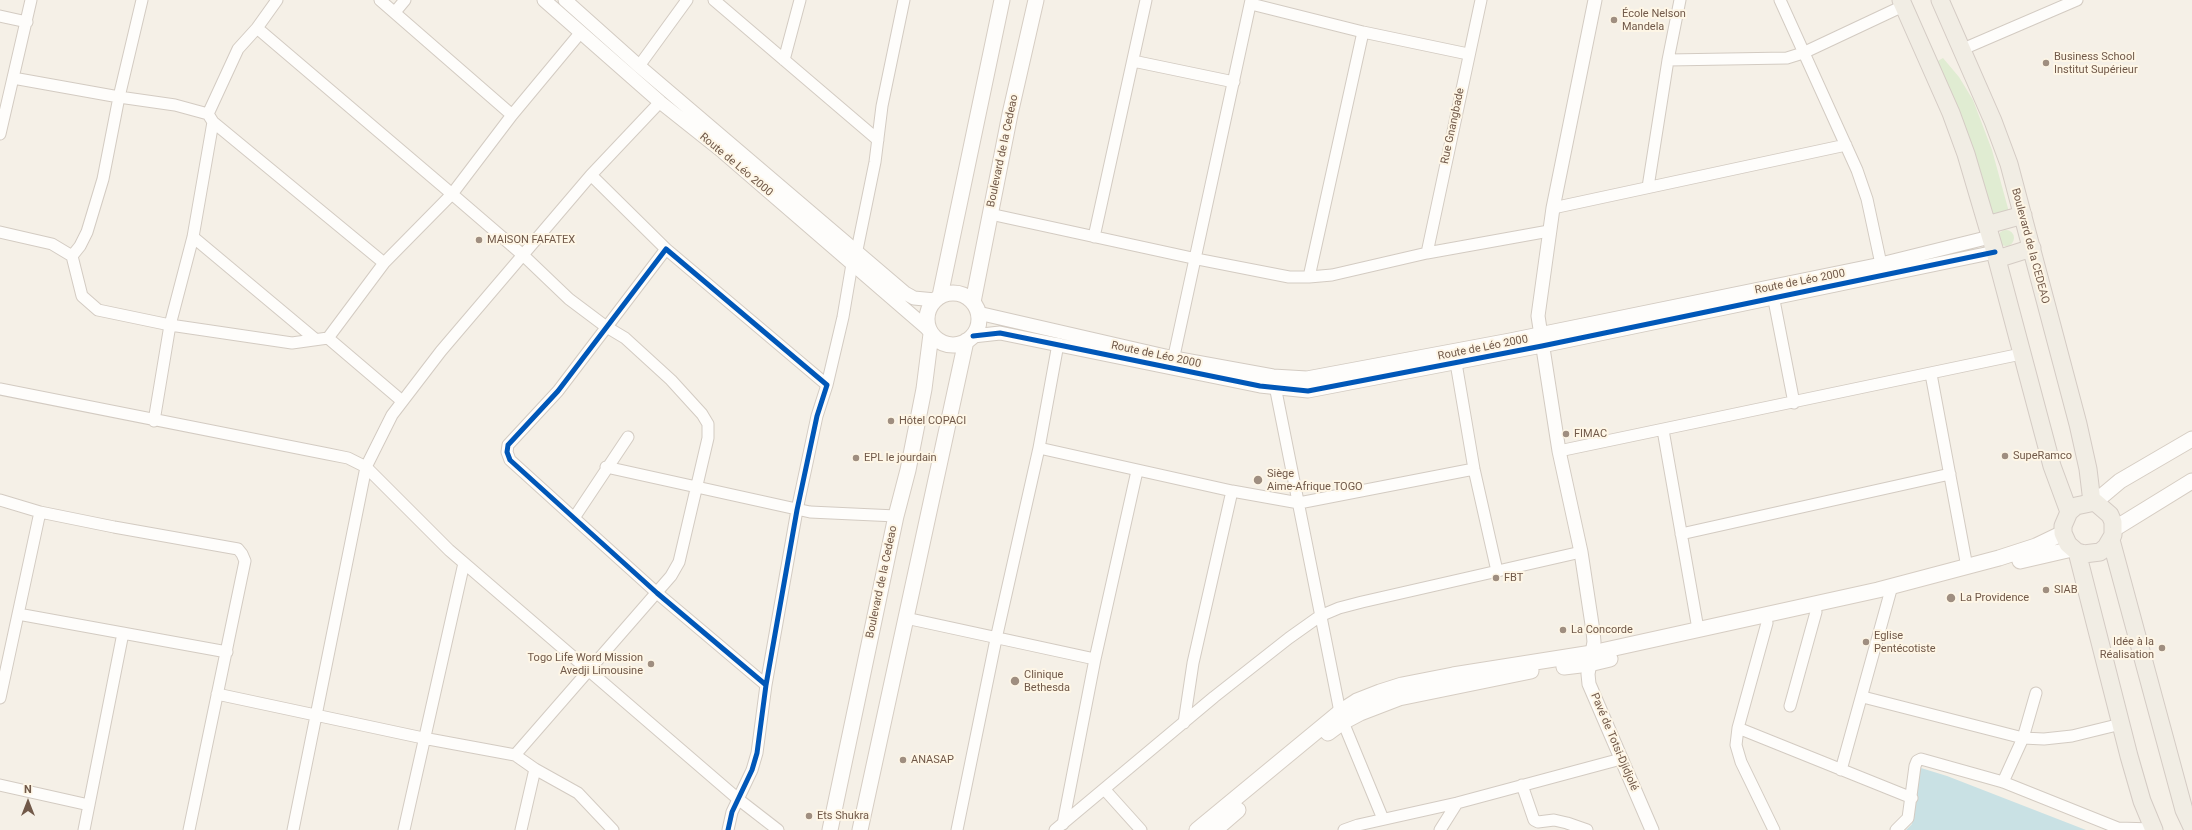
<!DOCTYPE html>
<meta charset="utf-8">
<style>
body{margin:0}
#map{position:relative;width:2192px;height:830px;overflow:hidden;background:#f5f0e7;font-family:Roboto,sans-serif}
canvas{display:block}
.north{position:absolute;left:8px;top:782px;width:40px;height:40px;-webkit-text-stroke:3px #fef6e6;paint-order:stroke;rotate:0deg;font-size:11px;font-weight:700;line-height:16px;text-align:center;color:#715949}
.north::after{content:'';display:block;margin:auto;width:14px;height:18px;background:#715949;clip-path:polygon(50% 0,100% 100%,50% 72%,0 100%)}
</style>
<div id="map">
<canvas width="2192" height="830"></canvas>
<div class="north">N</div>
</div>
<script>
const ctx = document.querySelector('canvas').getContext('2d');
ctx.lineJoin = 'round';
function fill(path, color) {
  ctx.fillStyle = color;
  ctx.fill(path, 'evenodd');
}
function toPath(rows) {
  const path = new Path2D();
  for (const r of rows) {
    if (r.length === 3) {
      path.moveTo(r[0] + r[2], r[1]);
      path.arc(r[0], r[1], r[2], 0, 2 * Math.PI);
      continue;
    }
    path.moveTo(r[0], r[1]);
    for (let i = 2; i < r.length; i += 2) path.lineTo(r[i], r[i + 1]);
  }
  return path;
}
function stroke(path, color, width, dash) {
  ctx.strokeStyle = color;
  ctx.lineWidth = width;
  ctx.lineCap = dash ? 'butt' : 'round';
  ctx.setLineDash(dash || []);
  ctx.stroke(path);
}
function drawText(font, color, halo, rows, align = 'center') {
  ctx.font = font + ' Roboto,sans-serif';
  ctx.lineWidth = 4;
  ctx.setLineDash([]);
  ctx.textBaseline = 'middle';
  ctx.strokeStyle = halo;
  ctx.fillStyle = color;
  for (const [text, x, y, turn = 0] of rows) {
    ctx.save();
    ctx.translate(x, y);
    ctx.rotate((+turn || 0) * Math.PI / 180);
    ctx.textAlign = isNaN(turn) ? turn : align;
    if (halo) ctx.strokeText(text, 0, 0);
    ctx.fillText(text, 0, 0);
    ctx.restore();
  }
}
const green = toPath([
 [1943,58,1959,77,1973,100,1992,150,2009,212,1990,218,1936,62],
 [2006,238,8]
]);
const water = toPath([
 [1921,768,1947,776,2086,830,1906,830,1912,824,1917,774]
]);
const minor = toPath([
 [380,0,512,115],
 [714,0,878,140],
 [1780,0,1857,170,1867,199,1881,264],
 [1251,4,1363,32,1468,54],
 [395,12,405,0],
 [0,16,27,22],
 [257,28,452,194,524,256,569,299,605,326,625,338,671,380,702,414,708,424,708,438,679,562,671,576,515,755],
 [1963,49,2077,0],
 [784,60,800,0],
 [1668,60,1787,58,1803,53,1903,6],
 [1133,61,1234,82],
 [639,66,687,0],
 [13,78,119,97,175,105,208,114],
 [213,122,384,263],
 [0,134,31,0],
 [591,175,666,249],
 [1648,187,1668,60,1680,0],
 [1553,208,1846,145],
 [990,214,1197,259,1289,277,1309,277,1332,275,1427,253,1549,231],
 [0,232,52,244,72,256,82,296,98,310,170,325,292,343,328,338,384,263,452,194,512,115,581,32],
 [193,237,315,339],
 [1094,237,1146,0],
 [1427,253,1481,0],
 [72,256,80,246,87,232,103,179,119,97,142,0],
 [1309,277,1363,32],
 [1772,290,1794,403],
 [328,338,402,401],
 [1456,363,1474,469,1497,571],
 [1172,365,1251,0],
 [1931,374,1967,567],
 [1274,381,1340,712],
 [827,385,843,317,852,264,857,250,875,162,882,106,904,0],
 [0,389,328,454,348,458,366,467,449,550,738,799,778,830],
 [154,421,170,325,193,237,213,122,208,114,238,49,257,28,277,0],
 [1663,430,1698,629],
 [1039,448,1232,491,1299,503,1474,469],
 [1559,451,2021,354],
 [606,467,810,512,896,516],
 [0,500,40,512,114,527,238,549,242,554,245,561,189,830],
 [574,518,628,437],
 [1681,534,1950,474],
 [18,614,227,652],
 [906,618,1095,659],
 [1767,623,1738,728,1736,745,1741,762,1774,830],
 [217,694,423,738,515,755,535,769,578,793,613,830],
 [1863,697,2023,738,2036,693],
 [0,698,40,512],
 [1790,706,1816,612],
 [1343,722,1383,819],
 [1184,723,1193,663,1232,491],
 [1738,728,1912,798],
 [1841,770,1892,586],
 [2003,782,2023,738,2044,739,2072,736,2121,724],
 [0,785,89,805],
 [1522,785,1534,820,1538,822,1554,820,1567,823,1587,830],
 [1105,790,1141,830],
 [1063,824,1095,659,1137,471],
 [84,830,123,633],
 [293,830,366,467,392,415,441,351,591,175,660,102],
 [404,830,464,563],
 [521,830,535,769],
 [728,830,732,812,752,770,757,753,766,685,657,593,574,518,510,460,507,452,508,445,558,391,666,249,827,385,817,416,797,510,766,685],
 [957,830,996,639,1039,448,1058,344],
 [1055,830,1214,697,1289,638,1320,616,1339,608,1362,602,1581,552],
 [1344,830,1358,825,1457,803,1621,759],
 [1440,830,1457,803],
 [1896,830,1908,818,1915,766,1917,761,1921,759,2003,782,2118,828,2153,829]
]);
const tertiary = toPath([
 [544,0,660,102,723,152,929,330],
 [565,0,639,66,905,293,914,298,935,300],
 [1595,0,1553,208,1538,316,1559,451,1581,552,1593,631,1594,642,1588,674,1589,684,1652,830],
 [978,313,1174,358,1273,376,1307,378,1510,340,1881,264,1990,237],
 [973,336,1000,333,1260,386,1308,391,1542,346,1995,252]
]);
const secondary = toPath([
 [953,319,26],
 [940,296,1002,0],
 [973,302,1010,114,1036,0],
 [2095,502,2120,481,2192,439],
 [2114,529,2192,481],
 [2020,561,2072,549],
 [1564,667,1589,664,1610,659],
 [1328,733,1343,722,1360,713,1399,698,1531,671],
 [830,830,896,516,908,470,924,389,931,334],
 [860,830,966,341],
 [1197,830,1340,712,1357,701,1380,692,1402,685,1453,675,1592,653,1878,590,1999,558,2036,546,2063,533],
 [1215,830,1238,810]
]);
const primary = toPath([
 [1901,0,1951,113,1966,154,1995,252,2052,466,2069,512],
 [1940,0,1993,121,2009,164,2078,424,2088,469,2092,502],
 [1987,225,2023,215],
 [1997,259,2032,248],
 [2095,502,2110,515,2113,522,2113,535,2106,547,2100,552,2084,554,2077,552,2068,544,2063,533,2063,526,2069,512,2076,506,2095,502],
 [2111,540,2184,810,2192,827],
 [2077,552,2129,756,2142,801,2154,830]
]);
const cycleway = toPath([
 [973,336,1000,333,1260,386,1308,391,1542,346,1995,252],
 [728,830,732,812,752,770,757,753,766,685,657,593,574,518,510,460,507,452,508,445,558,391,666,249,827,385,817,416,797,510,766,685]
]);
const markers = [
 [1614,20,4,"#9f8e80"],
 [2046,63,4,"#9f8e80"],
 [479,240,4,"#9f8e80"],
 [891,421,4,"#9f8e80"],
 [1566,434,4,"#9f8e80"],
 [2005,456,4,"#9f8e80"],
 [856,458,4,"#9f8e80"],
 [1258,480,5,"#9f8e80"],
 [1496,578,4,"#9f8e80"],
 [2046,590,4,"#9f8e80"],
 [1951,598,5,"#9f8e80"],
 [1563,630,4,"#9f8e80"],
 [1866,642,4,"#9f8e80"],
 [2162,648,4,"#9f8e80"],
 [651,664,4,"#9f8e80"],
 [1015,681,5,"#9f8e80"],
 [903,760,4,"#9f8e80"],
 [809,816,4,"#9f8e80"]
];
const poiNames = [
 ["École Nelson",1622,14],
 ["Mandela",1622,27],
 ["Business School",2054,57],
 ["Institut Supérieur",2054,70],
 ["MAISON FAFATEX",487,240],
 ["Hôtel COPACI",899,421],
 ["FIMAC",1574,434],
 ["SupeRamco",2013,456],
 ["EPL le jourdain",864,458],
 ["Siège",1267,474],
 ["Aime-Afrique TOGO",1267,487],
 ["FBT",1504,578],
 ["SIAB",2054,590],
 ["La Providence",1960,598],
 ["La Concorde",1571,630],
 ["Eglise",1874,636],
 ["Pentécotiste",1874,649],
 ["Idée à la",2154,642,"right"],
 ["Réalisation",2154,655,"right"],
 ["Togo Life Word Mission",643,658,"right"],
 ["Avedji Limousine",643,671,"right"],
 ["Clinique",1024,675],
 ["Bethesda",1024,688],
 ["ANASAP",911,760],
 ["Ets Shukra",817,816]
];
const streetNames = [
 ["Rue Gnangbade",1453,126,-78],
 ["Boulevard de la Cedeao",1003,151,-78],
 ["Route de Léo 2000",736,165,40],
 ["Boulevard de la CEDEAO",2030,246,75],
 ["Route de Léo 2000",1800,282,-11],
 ["Route de Léo 2000",1483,348,-11],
 ["Route de Léo 2000",1156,355,12],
 ["Boulevard de la Cedeao",882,582,-78],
 ["Pavé de Totsi-Djidjolé",1614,742,67]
];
fill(green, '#e0ecd2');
fill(water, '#c9e1e4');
stroke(minor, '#d3cbc2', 13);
stroke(tertiary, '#d3cbc2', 15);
stroke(secondary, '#d6cdc3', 17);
stroke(primary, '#d4cbc4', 19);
stroke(minor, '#fefdfb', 11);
stroke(tertiary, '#fefdfb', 13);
stroke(secondary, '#fefdfb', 15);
stroke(primary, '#f1ede4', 17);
stroke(cycleway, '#0057b8', 5);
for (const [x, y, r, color] of markers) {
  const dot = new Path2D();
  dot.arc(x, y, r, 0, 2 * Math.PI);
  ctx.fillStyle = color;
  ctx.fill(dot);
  stroke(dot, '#fef6e6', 1.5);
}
drawText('11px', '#715949', '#fef6e6', poiNames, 'left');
drawText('11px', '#715949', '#fef6e6', streetNames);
</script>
